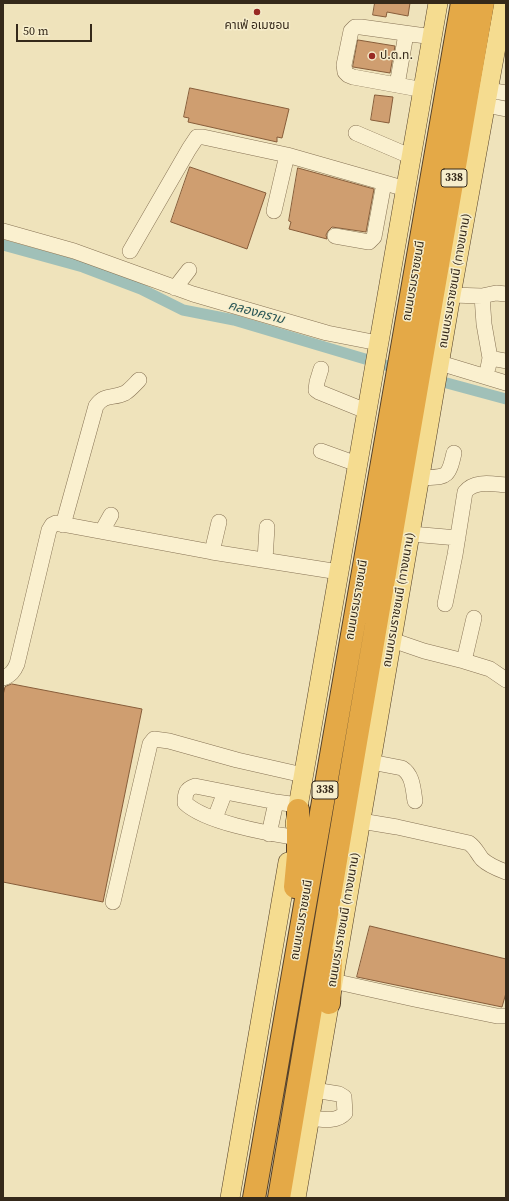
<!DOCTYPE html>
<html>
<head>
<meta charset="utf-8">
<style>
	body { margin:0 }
	#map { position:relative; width:509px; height:1201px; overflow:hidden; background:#efe3bb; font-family:"Source Serif 4",serif }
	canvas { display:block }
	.frame { position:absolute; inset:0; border:4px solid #35291a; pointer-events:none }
	.scale { position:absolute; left:16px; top:24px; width:76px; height:18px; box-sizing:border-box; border:2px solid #35291a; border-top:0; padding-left:5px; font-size:12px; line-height:14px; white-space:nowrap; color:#35291a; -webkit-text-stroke:3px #f6edcb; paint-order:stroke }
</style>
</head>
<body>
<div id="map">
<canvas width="509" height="1201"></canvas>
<div class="frame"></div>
<div class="scale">50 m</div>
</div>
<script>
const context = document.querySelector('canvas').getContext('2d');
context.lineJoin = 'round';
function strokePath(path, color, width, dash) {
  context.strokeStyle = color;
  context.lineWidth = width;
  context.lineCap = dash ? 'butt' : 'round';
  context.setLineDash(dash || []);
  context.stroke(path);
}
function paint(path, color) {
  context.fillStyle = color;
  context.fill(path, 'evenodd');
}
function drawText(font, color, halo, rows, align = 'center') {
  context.font = font + ' "Source Serif 4","Noto Sans Thai",serif';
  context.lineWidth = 3;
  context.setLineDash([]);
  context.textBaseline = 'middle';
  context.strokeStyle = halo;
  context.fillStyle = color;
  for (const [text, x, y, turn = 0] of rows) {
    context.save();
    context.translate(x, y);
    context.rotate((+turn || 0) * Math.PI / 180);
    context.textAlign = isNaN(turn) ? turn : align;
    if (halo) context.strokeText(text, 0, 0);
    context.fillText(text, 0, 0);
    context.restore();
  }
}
strokePath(new Path2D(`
	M3 245 83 267 141 289 183 310 234 320 402 370
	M432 379 506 399`), '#a0c0b8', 11);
const building = new Path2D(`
	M375 3H410L408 16 387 12 386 17 373 15Z
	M358 40 395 46 390 73 353 67Z
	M190 88 289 109 282 138 277 137V142L188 122 189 118 184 117Z
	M375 95 393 97 389 123 371 120Z
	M190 167 266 193 247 249 171 222Z
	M298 168 374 189 366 232 332 227 328 231 326 235 327 239 289 229 291 222 289 221Z
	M12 684 142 709 103 902 3 882V695L5 687Z
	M370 926 506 959V993L502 1007 357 977Z`);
paint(building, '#cf9e70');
strokePath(building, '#875d3a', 1);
const minor = new Path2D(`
	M397 85 406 34
	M424 90 353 77 348 75 345 72 344 65 351 31 355 27H361L433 37
	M488 90 506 93
	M486 105 506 109
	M356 133 412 157
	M274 211 287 155
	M3 231 74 251 193 294 327 333 378 343
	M335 236 369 242 374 237 384 183
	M130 251 189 149 197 137H203L287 155 406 189
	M175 288 189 270
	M451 295 482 296 496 293 506 294
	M482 296 484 324 490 358
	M440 363 506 383
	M488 368 490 358 506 361
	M321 369 317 382 316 390 319 392 366 411
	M321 451 357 464
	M421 478C446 476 448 480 454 453
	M63 525 96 406C105 393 113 399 125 393 130 390 135 384 139 380
	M102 531 111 515
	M411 534 458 538
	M212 552 219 522
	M265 560 267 527
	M445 604 455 555 465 492C475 480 492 484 506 485
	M392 640 424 651 464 661 490 669 506 680
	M464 661 474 618
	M3 678C11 675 14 671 17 664L49 530 52 525 56 523 212 552 339 572
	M371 762 402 768C413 775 413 789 415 801
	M215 818 225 792
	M361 821 397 827 469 843C476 848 477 853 482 859 488 865 498 869 506 872
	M269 834 276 802
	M293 837C265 833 205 822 185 803 185 793 186 789 195 786L276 802 298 805
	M113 902 150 744 154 739 169 741 237 760 303 775
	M333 981 414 999 497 1016H506
	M309 1118C322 1119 336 1123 345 1113L344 1097 339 1094 314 1090`);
const major = new Path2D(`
	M295 824 438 3
	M230 1198 288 862
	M296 1198 451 295 504 3`);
const highway = new Path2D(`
	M295 887 298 855V810
	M329 1003 331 960
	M254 1198 462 3
	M279 1198 356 742 483 3`);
strokePath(minor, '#877355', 16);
strokePath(major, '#54402a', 20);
strokePath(highway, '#54402a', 24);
strokePath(minor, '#faf0cf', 15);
strokePath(major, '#f5dc90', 19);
strokePath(highway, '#e4a947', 22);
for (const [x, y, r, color] of [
	[257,12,4,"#982a23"],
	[372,56,4,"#982a23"]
]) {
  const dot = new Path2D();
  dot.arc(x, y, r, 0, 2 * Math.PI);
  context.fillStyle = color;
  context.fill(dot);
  strokePath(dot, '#f6edcb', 1.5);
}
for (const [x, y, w] of [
	[454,178,26],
	[325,790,26]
]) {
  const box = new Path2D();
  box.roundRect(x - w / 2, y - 9, w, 18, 3);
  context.fillStyle = '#f6edcb';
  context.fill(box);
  strokePath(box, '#35291a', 1);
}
drawText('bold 11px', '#35291a', null, [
	["338",454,178],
	["338",325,790]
]);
drawText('12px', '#35291a', '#f6edcb', [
	["คาเฟ่ อเมซอน",257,26],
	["ป.ต.ท.",380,56,"left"]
]);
drawText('12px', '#35291a', '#f6edcb', [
	["ถนนบรมราชชนนี",414,281,-80],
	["ถนนบรมราชชนนี (ทางขนาน)",455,281,-80],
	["ถนนบรมราชชนนี",357,600,-80],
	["ถนนบรมราชชนนี (ทางขนาน)",399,600,-80],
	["ถนนบรมราชชนนี",302,920,-80],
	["ถนนบรมราชชนนี (ทางขนาน)",344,920,-80]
]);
drawText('italic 13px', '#295656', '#f6edcb', [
	["คลองคราม",256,313,15]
]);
</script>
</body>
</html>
